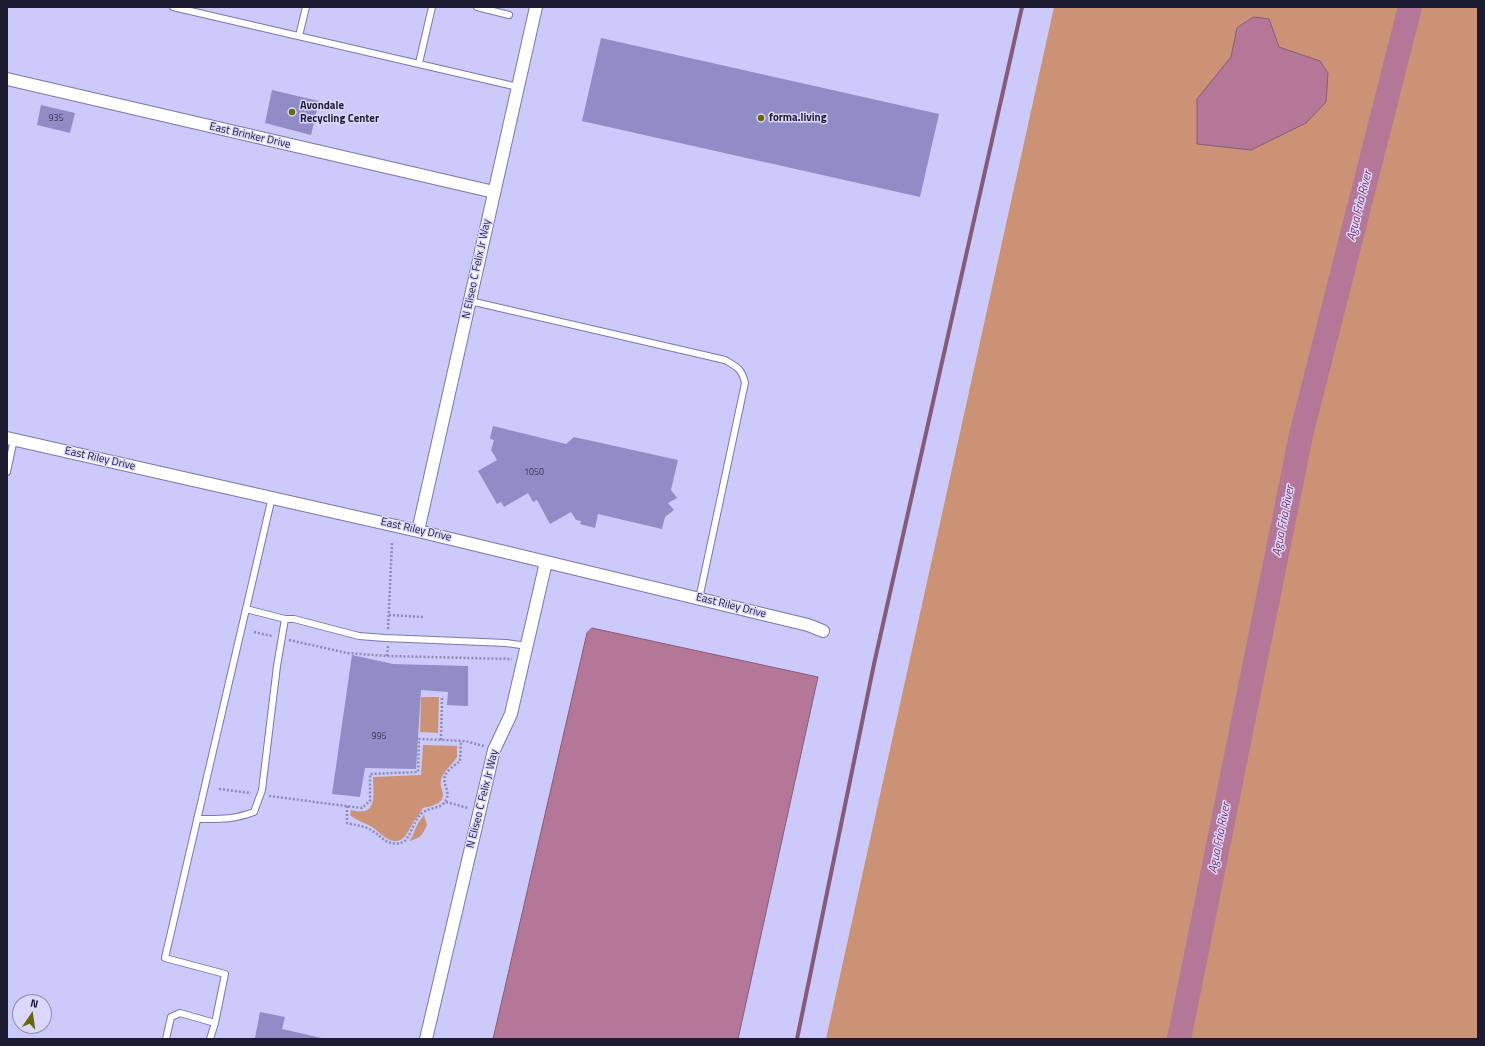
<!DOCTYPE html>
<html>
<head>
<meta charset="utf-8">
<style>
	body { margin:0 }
	#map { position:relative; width:1485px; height:1046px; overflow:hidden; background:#cccafb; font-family:"Titillium Web",sans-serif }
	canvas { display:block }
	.frame { position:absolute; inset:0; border:8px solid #1d1b31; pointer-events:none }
	.north { position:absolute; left:12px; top:994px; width:40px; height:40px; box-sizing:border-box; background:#dad8fe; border:1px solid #8e8cac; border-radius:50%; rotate:13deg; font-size:11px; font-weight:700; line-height:16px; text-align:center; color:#1d1b31 }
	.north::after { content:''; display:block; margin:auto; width:14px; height:18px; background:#6b6700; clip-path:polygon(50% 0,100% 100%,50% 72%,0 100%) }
</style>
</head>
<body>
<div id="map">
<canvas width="1485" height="1046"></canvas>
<div class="frame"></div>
<div class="north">N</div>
</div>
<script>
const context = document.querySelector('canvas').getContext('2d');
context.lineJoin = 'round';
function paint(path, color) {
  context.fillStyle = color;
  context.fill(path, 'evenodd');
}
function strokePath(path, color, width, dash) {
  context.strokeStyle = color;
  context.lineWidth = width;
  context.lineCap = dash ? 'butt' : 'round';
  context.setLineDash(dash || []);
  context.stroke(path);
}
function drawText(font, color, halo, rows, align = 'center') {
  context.font = font + ' "Titillium Web",sans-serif';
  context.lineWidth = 3;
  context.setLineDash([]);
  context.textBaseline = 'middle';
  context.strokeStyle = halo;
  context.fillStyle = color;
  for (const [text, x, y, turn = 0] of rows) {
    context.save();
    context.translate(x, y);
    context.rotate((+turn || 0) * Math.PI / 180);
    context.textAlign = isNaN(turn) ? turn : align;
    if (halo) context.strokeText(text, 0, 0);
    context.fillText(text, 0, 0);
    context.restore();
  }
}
paint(new Path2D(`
	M1054 7H1478V1039H826Z
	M421 697H439L438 733 420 732Z
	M423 745 457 746V757C452 765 443 771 441 780 440 784 441 786 442 790 446 803 434 806 423 808 420 813 417 817 414 821 408 830 405 845 390 840 383 837 378 831 372 827 366 823 355 820 350 815L351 810C355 811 359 812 364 811 377 809 373 787 373 777L421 775Z
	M424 815 427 825C422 836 421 838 409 841L412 837 418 823Z`), '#cc9275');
const water = new Path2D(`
	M1254 17 1269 19 1279 47 1320 61 1328 73 1326 102 1306 123 1251 150 1197 144V99L1231 57 1237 28Z
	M592 628 818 677 738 1039H493L587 633Z`);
paint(water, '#b47797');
strokePath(water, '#875b78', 1);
strokePath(new Path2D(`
	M797 1039 874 664 1022 7`), '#875b78', 4);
strokePath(new Path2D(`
	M1179 1039 1301 435 1410 7`), '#b47797', 24);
paint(new Path2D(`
	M601 38 939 114 920 197 582 121Z
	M272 90 319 101 311 135 265 123Z
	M41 105 75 113 70 133 37 125Z
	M493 426 566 444 574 437 678 460 671 490 677 498 668 503 674 510 665 517 662 529 598 514 595 528 580 524 581 521 576 520 571 512 550 524 537 500 533 502 528 493 504 507 501 502 497 504 478 471 497 460 491 450 494 440 490 439Z
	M352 655 393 664 468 666V706L447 705 448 692 421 690 416 769 365 768 360 797 332 794Z
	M260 1012 285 1017 282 1029 326 1039 255 1038Z`), '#908cc5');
const service = new Path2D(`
	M173 7 518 87
	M477 7 509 15
	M299 36 306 7
	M419 63 432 7
	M470 301 725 360C737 367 742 369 745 383L699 599
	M7 472 14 439
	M246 609 285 619H294L359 636 385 638 506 643 528 646
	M197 819C220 819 232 820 254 812L262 790 277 666 285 619
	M166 1039 171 1017 180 1013 215 1023 225 974 165 958 272 497
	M210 1039 215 1023`);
const minor = new Path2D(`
	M7 79 494 192
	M7 438 418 531 808 625 823 631
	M418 531 536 7
	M426 1039 494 750 511 714 546 562`);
strokePath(service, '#7b77ae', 8);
strokePath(minor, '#7b77ae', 14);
strokePath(new Path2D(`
	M389 615 423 617
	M388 629 392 543
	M254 632 272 636
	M289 640 347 653 387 656 512 659
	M387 656 388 646
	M441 740 442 697
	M219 789 251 793
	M269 796 362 808 370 801V774L418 772 419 739 465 741 484 746
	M446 802 468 808
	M347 806V823C354 825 365 826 371 830 384 838 387 847 404 842 412 834 413 821 422 813 430 807 442 809 446 800 451 792 442 784 445 776 446 771 455 765 460 761L461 741`), '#8d8bb3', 2.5, [2, 2]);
strokePath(service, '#fff', 6);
strokePath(minor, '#fff', 12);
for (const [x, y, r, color] of [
	[292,112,4,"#6b6700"],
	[761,118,4,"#6b6700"]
]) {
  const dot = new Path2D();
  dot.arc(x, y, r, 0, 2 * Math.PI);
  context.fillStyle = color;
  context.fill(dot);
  strokePath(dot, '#dad8fe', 1.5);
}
drawText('9px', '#3a3756', null, [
	["935",56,119],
	["1050",534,473],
	["995",379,737]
]);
drawText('bold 11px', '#1d1b31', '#dad8fe', [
	["Avondale",300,106],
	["Recycling Center",300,119],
	["forma.living",769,118]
], 'left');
drawText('11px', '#1d1b31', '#dad8fe', [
	["East Brinker Drive",250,136,13],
	["N Eliseo C Felix Jr Way",477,269,-78],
	["East Riley Drive",100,459,13],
	["East Riley Drive",416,530,13],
	["East Riley Drive",731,606,14],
	["N Eliseo C Felix Jr Way",483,799,-76]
]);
drawText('italic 12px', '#7d325e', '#dad8fe', [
	["Agua Fria River",1360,206,-76],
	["Agua Fria River",1284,521,-79],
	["Agua Fria River",1220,838,-79]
]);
</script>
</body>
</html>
